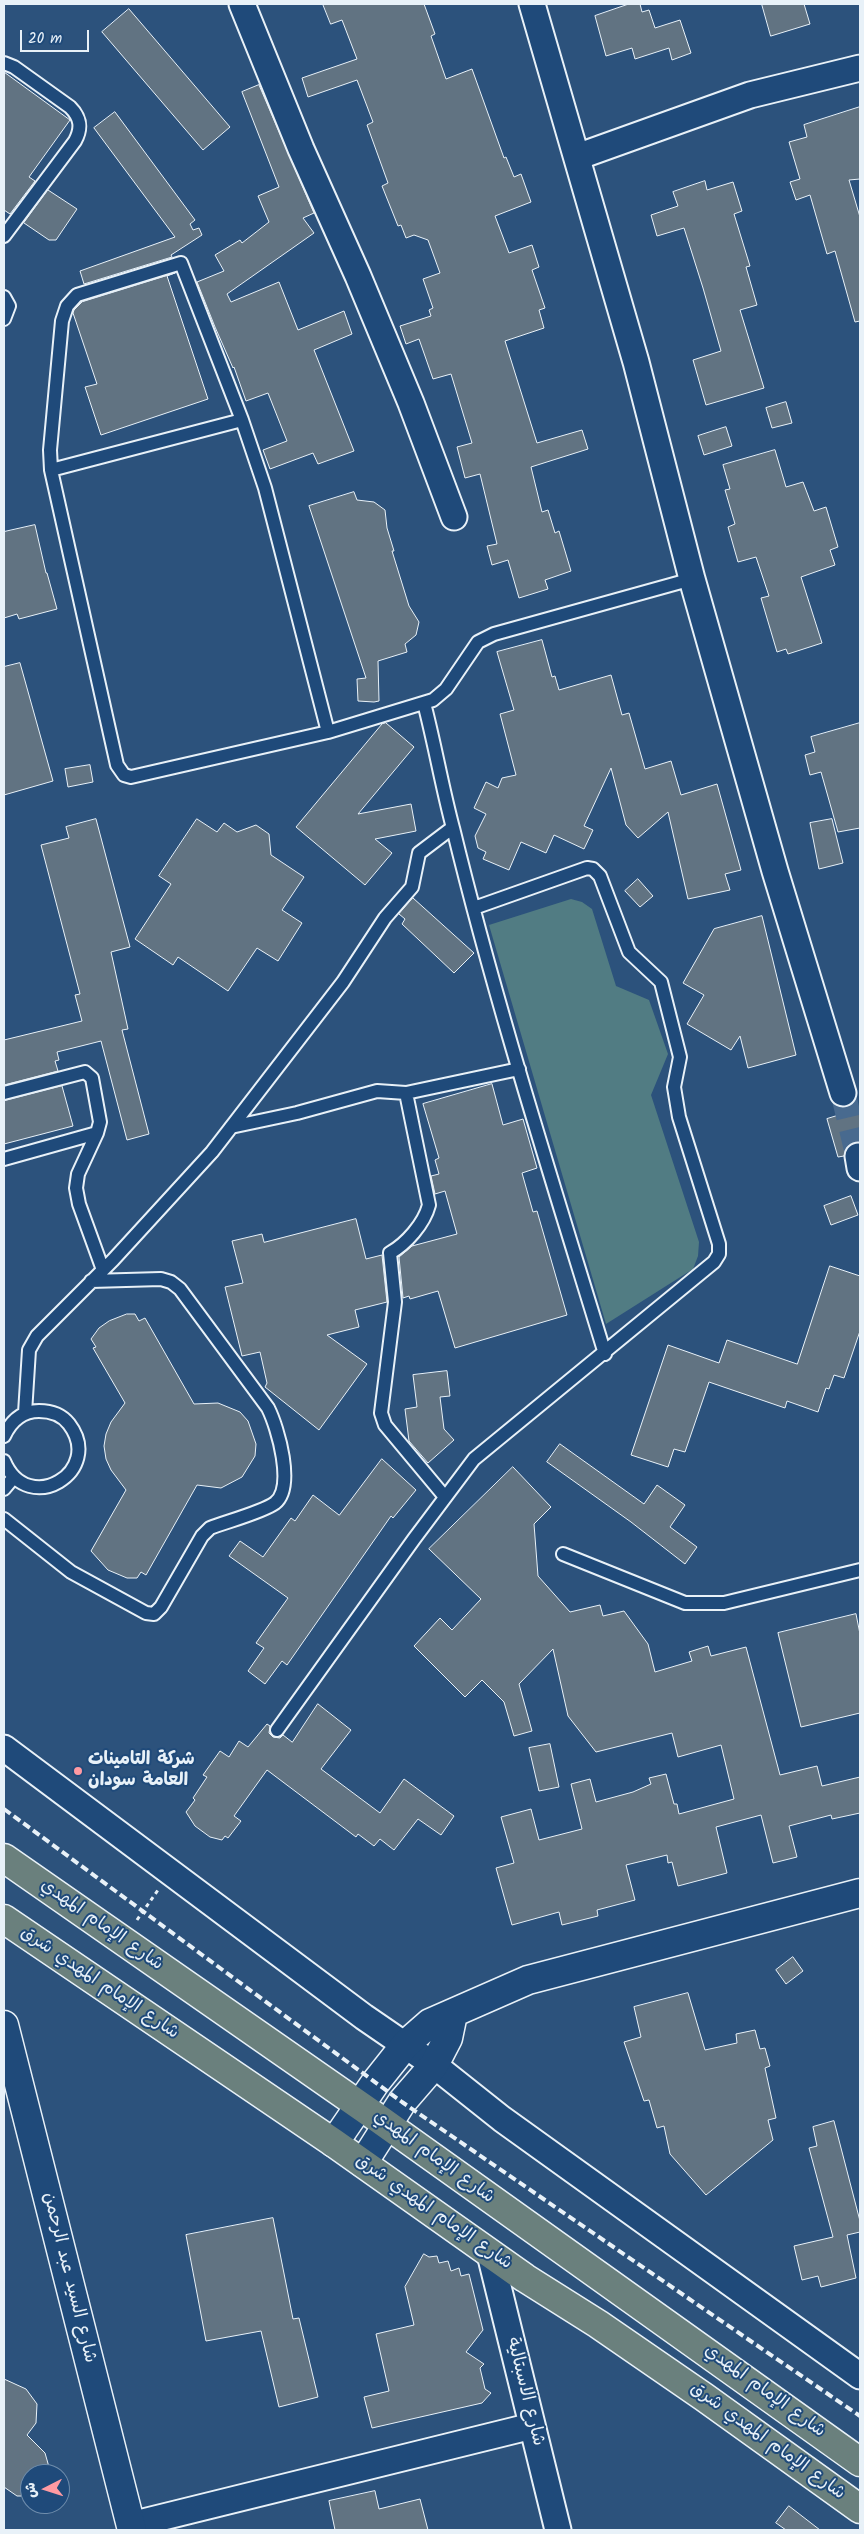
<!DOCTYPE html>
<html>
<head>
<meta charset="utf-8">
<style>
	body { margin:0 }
	#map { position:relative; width:864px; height:2534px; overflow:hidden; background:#2c527c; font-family:Kalam,"Playpen Sans Arabic",sans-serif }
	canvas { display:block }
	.frame { position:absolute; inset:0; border:5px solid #e8f1f8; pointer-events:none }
	.north { position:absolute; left:20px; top:2464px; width:50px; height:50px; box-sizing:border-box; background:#1f4a7a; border:1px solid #6f8dac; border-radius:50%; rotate:265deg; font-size:14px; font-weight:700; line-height:20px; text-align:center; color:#e8f1f8 }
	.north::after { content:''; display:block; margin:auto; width:18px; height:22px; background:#ff9aa2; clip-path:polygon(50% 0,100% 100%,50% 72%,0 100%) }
	.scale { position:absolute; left:20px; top:30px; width:69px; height:22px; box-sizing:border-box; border:2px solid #e8f1f8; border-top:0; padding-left:6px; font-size:15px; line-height:18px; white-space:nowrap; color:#e8f1f8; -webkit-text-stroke:4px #1f4a7a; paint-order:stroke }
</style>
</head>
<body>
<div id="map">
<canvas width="864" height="2534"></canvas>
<div class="frame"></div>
<div class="north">ش</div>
<div class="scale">20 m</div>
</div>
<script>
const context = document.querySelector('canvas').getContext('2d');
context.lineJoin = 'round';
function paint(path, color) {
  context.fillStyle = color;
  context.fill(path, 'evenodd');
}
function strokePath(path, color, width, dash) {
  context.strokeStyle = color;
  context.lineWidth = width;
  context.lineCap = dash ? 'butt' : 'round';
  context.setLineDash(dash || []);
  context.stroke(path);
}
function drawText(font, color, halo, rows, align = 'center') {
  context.font = font + ' Kalam,"Playpen Sans Arabic",sans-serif';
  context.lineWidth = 4;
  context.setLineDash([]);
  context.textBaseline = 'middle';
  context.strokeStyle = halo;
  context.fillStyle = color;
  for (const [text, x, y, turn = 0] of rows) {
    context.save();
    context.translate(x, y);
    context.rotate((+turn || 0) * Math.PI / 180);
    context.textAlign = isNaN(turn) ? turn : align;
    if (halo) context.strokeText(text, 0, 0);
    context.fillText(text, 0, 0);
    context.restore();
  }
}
paint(new Path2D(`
	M571 899 582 902 592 909 616 986 649 1000 668 1054 651 1095 699 1242 698 1256 693 1269 606 1324 489 925Z`), '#517c83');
const building = new Path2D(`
	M323 4H424L435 34 431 36 446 79 472 69 504 158 506 157 514 177 521 174 531 202 495 216 509 253 532 245 539 267 532 270 545 308 539 310 544 328 505 341 537 443 582 430 588 449 531 467 542 512 548 510 555 533 559 531 571 571 545 580 548 589 519 598 508 560 492 565 487 546 497 544 480 474 465 478 457 447 472 443 451 374 433 379 419 339 406 344 400 326 431 316 429 310 433 308 423 279 440 273 428 240 414 235 406 238 401 225 398 226 382 186 388 183 367 125 373 122 357 80 308 97 302 78 357 59 342 20 331 24Z
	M629 4H640L642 12 649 10 655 28 680 20 691 53 672 60 669 48 635 59 632 48 606 56 595 16Z
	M762 4H804L810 24 771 36Z
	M129 9 230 127 203 150 102 32Z
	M4 72 70 120 29 177 35 181 10 214 4 210Z
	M259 85 314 213 303 218 314 233 227 294 231 302 279 282 298 330 344 311 352 334 314 350 354 451 318 464 313 453 270 469 263 450 287 441 268 393 246 401 234 367 233 368 215 327 197 282 224 271 215 255 240 240 242 243 269 222 258 196 279 187 242 92Z
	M860 107V179L849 180 860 217V321L855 322 835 251 827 254 810 195 796 200 790 182 800 179 789 142 807 137 804 125Z
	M115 112 195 220 190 224 193 230 199 228 202 235 171 255 172 257 84 284 80 271 175 237 94 128Z
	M705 181 707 190 733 182 742 211 734 214 750 266 746 267 757 305 740 310 764 388 706 405 693 360 721 351 703 288 684 228 657 236 651 215 678 206 673 192Z
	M48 190 77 209 56 240H49L24 223Z
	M175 273 167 276 208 399 101 435 85 387 97 384 73 313 74 310 82 302Z
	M786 402 792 423 772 428 766 408Z
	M726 427 732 446 704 455 698 436Z
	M775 450 786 487 803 482 814 511 826 507 838 547 830 550 835 565 801 577 822 643 788 654 786 649 777 652 761 598 769 596 756 557 738 562 728 527 735 524 725 490 730 489 723 465Z
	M354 492 357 500 374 502 385 510 387 528 394 551H392L409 606 419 622 416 635 405 644 407 652 378 661 379 701 374 702 358 701 357 679 366 678 309 506Z
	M35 525 46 573H47L57 609 19 619 17 614 4 618V532Z
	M542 640 552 677 555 676 559 690 611 675 622 715 629 713 645 769 671 761 681 795 717 784 741 870 725 874 730 890 688 899 668 812 638 838 626 825 611 768 584 826 593 830 584 849 554 835 546 853 521 842 509 870 483 859 486 852 478 848 475 836 486 814 474 808 486 782 498 788 502 778 516 775 500 714 514 710 497 652Z
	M20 663 53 781 4 795V667Z
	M386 723 414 747 358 814 411 804 416 831 375 839 392 853 365 885 296 827 382 724Z
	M860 723V828L838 832 821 772 810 775 805 755 815 752 811 737Z
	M90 765 93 782 68 787 65 769Z
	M96 819 130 947 111 952 128 1029 122 1030 149 1134 127 1140 101 1041 57 1052 59 1060 55 1061 58 1071 4 1085V1040L82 1021 75 995 80 994 41 845 69 838 66 827Z
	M197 819 217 832 224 823 237 832 256 825 269 834 271 855 304 877 282 910 302 923 278 961 257 948 228 991 178 957 173 965 135 939 171 884 159 876Z
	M832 819 843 863 819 869 810 823Z
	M638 879 653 896 640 907 625 891Z
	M413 898 474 953 454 973 402 924 405 919 399 914Z
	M762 916 796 1055 748 1068 740 1036 731 1050 687 1024 704 995 683 983 714 929Z
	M492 1084 503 1125 523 1119 537 1168 522 1173 533 1212 537 1211 567 1315 455 1348 438 1291 410 1299 409 1296 403 1298 399 1257 412 1246 457 1234 445 1191 435 1194 431 1176 439 1174 435 1160 439 1158 423 1104Z
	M62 1086 73 1126 4 1144V1101Z
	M860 1109V1142L849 1145 844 1156 838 1157 827 1119Z
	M851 1196 858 1215 831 1225 824 1206Z
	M356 1219 366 1259 382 1255 387 1302 355 1310 359 1327 327 1335 367 1364 319 1430 265 1387 267 1383 260 1352 242 1356 225 1287 243 1283 232 1241 262 1234 264 1242Z
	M830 1266 860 1276V1331L844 1378 834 1375 829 1389 826 1388 818 1412 787 1401 785 1408 709 1382 685 1452 674 1449 668 1467 631 1455 668 1345 719 1363 727 1340 797 1364Z
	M127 1314H135L139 1321 145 1318 194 1404 218 1403 240 1412 248 1421 256 1444 255 1456 242 1477 221 1488 197 1485 146 1575 141 1572 137 1578H127L108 1570 91 1551 126 1490 111 1470 106 1459 104 1446 106 1434 111 1422 125 1403 93 1348 96 1347 91 1339 99 1328 109 1321Z
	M447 1371 450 1396 440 1397 444 1429 454 1440 428 1463 409 1441 405 1409 417 1407 413 1375Z
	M560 1444 644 1504 657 1485 685 1505 670 1527 697 1547 685 1564 631 1522 547 1462Z
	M382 1459 416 1490 393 1518 391 1516 287 1665 282 1661 265 1684 248 1671 264 1648 256 1643 288 1598 229 1556 240 1541 263 1557 291 1518 295 1521 313 1495 339 1515Z
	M513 1467 551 1507 534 1524 538 1576 570 1612 600 1605 603 1616 624 1611 648 1644 655 1672 692 1661 689 1652 708 1646 711 1656 746 1647 780 1775 817 1766 822 1786 860 1777V1813L832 1819 831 1815 789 1826 797 1857 773 1863 761 1815 716 1827 727 1873 678 1886 672 1862 668 1863 667 1855 626 1865 635 1900 597 1910 598 1916 562 1925 559 1912 512 1925 496 1868 514 1863 501 1817 531 1809 539 1840 582 1829 571 1784 590 1779 596 1802 633 1792 651 1784 649 1778 666 1774 674 1804H677L679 1814 734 1799 721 1745 678 1757 672 1733 596 1752 568 1716 553 1649 519 1684 532 1731 514 1736 504 1702 482 1680 465 1697 414 1646 440 1618 452 1630 481 1599 429 1549Z
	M856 1614 860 1634V1713L801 1727 778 1633Z
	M318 1704 351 1730 321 1769 380 1813 404 1779 454 1816 441 1835 418 1819 394 1850 380 1839 374 1846 358 1834 356 1837 267 1770 234 1816 241 1821 228 1838 225 1836 222 1840 210 1837 195 1826 186 1812 195 1800 193 1798 207 1777 203 1775 220 1751 229 1757 239 1741 248 1747 267 1724 270 1726 269 1733 273 1737 280 1738 283 1735 292 1742Z
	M550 1744 559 1787 539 1791 529 1748Z
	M793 1957 803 1971 786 1984 776 1970Z
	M688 1993 705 2050 737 2043 736 2034 755 2030 760 2049 765 2048 770 2066 765 2068 776 2118 768 2120 773 2140 706 2195 670 2154 664 2126 657 2128 649 2100 644 2101 624 2042 641 2037 634 2007Z
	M834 2121 860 2221V2232L847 2235 856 2278 821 2287 818 2276 802 2280 794 2246 833 2237 809 2148 817 2146 813 2127Z
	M273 2218 293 2319 299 2318 318 2397 279 2407 261 2331 206 2341 186 2235Z
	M424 2254 429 2257 437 2256 439 2263 448 2261 451 2271 459 2268 461 2276 469 2274 483 2330 466 2352 484 2364 480 2368 485 2389 491 2393 482 2403 372 2428 364 2397 389 2391 376 2334 414 2325 405 2287Z
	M4 2379 26 2389 37 2404 36 2423 27 2435 45 2453 51 2474H30V2496H17L4 2487Z
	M375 2491 379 2509 420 2499 428 2530H335L329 2501Z
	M789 2506 820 2530H786L776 2523Z`);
paint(building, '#617382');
strokePath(building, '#e8f1f8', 1);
strokePath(new Path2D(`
	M843 1093 858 1156`), '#486a8f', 25, [25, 12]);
const lane = new Path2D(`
	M4 63 14 67 70 107C81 118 82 128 75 141L4 236
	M4 297 9 306 4 319
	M51 470 242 420
	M424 703C435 745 442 787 453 828 496 1005 552 1180 605 1354
	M328 732 265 488 242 420 181 263 77 295 67 306 62 321 50 450 51 470 117 765 124 775 131 777 328 732 433 700 446 689 478 642 494 634 692 579
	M4 1093 85 1072 92 1078 100 1122 97 1133 78 1174 76 1188 79 1204 103 1270
	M406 1093 429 1205C424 1224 406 1244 390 1253L395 1302 381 1413 385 1425 445 1497
	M231 1127 297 1113 377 1091 406 1093 519 1069
	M4 1159 97 1133
	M25 1413 29 1350 37 1336 113 1260 212 1152 343 982 385 918 412 887 419 853 452 828
	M4 1436C11 1421 22 1411 39 1411 51 1411 62 1415 69 1424 105 1471 28 1518 4 1461
	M4 1489 14 1477
	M4 1519 71 1572 146 1613 154 1614 161 1607 202 1536 210 1528C225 1522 263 1512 275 1503 295 1487 278 1428 268 1408L180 1289 171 1282 161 1279 91 1281
	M563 1554 685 1603H724L860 1570
	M277 1730 414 1539 474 1459 714 1262 719 1254V1244L679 1117 674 1087 680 1057 661 982 629 952 600 876 593 869 587 868 474 908`);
const street = new Path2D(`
	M242 4 301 149 358 276 411 403 454 517
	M532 4 636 362 692 579 775 871 843 1093
	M577 157 750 95 860 68
	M858 1156 860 1168
	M4 1748 364 2017 434 2065 502 2119 860 2376
	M490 2254 558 2530
	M131 2525 532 2426`);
const secondary = new Path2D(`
	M4 2025 132 2530
	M334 2143 375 2083 406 2044 430 2023 528 1980 860 1893
	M363 2163 402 2102 434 2065 448 2038 453 2014`);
const primary = new Path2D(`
	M4 1858 372 2114 860 2462
	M4 1919 334 2143 525 2278 598 2324 704 2397 860 2509`);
strokePath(lane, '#e8f1f8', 16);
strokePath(street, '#e8f1f8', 29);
strokePath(secondary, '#e8f1f8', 31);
strokePath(primary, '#e8f1f8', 31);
strokePath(new Path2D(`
	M137 1920 158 1890`), '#e8f1f8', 3, [4, 4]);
strokePath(lane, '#1f4a7a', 12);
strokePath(street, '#1f4a7a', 25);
strokePath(secondary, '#1f4a7a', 28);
strokePath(primary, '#6a807d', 28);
strokePath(new Path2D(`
	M4 1809 402 2102 860 2416`), '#e8f1f8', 4, [8, 4]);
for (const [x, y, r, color] of [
	[78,1771,5,"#ff9aa2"]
]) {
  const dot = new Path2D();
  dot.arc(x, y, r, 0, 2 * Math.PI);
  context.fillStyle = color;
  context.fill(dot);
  strokePath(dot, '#1f4a7a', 2);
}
drawText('bold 18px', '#e8f1f8', '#1f4a7a', [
	["شركة التامينات",88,1761],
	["العامة سودان",88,1782]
], 'left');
drawText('18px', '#e8f1f8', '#1f4a7a', [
	["شارع الإمام المهدي",101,1926,35],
	["شارع الإمام المهدي شرق",99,1984,34],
	["شارع الإمام المهدي",433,2158,36],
	["شارع الإمام المهدي شرق",433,2213,35],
	["شارع السيد عبد الرحمن",68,2278,76],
	["شارع الاسبتالية",524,2392,76],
	["شارع الإمام المهدي",764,2392,36],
	["شارع الإمام المهدي شرق",767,2442,36]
]);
</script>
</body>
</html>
